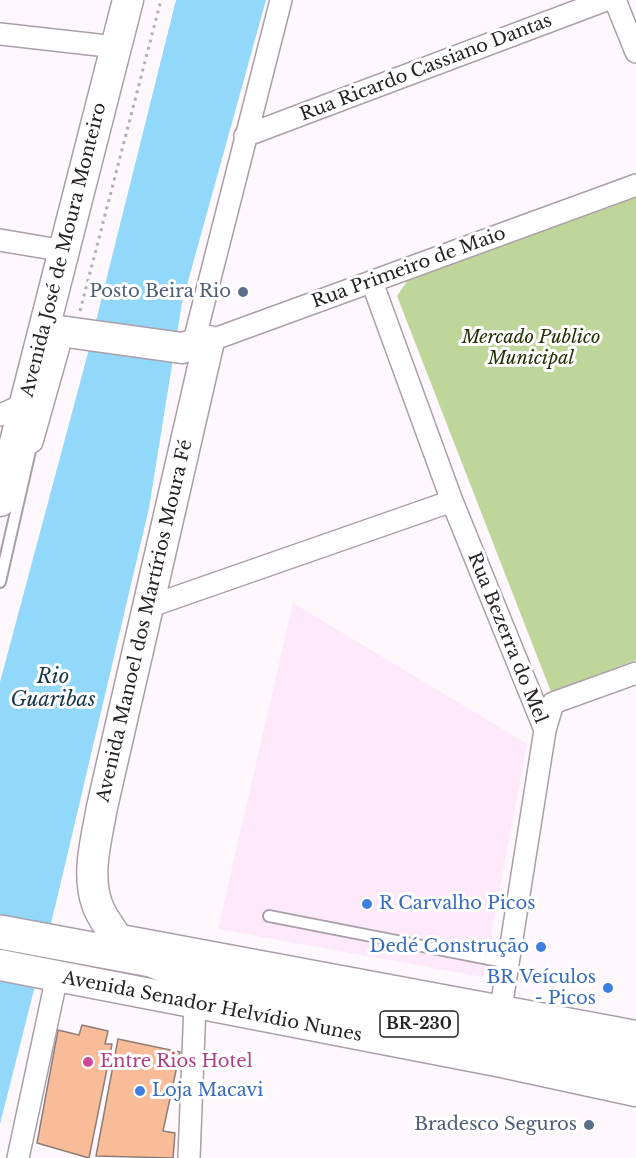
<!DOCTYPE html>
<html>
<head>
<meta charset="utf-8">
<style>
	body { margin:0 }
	canvas { display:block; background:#fef8fd }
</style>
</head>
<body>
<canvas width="636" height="1158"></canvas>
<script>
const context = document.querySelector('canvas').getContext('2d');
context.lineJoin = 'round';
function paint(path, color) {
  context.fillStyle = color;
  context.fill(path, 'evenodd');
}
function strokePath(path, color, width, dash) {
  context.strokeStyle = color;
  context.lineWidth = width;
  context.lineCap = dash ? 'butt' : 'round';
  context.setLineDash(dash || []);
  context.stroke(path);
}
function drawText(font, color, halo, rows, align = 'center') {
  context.font = font + ' "Libre Baskerville",serif';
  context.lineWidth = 6;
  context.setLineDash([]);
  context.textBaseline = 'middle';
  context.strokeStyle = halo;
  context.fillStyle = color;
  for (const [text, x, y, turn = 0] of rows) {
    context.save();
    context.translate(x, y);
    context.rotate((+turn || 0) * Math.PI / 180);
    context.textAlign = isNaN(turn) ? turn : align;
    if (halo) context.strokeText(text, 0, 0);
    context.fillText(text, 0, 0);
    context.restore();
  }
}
paint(new Path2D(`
	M293 603 527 744 483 977 218 929Z`), '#fde9fa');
paint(new Path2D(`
	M636 196V660L551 692 397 296 408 280Z`), '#bed69a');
paint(new Path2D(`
	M176 0H266L182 303 149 508 56 903 0 1124V682L89 349Z`), '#92d8fa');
const building = new Path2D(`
	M82 1025 108 1031 105 1044H112L89 1158 37 1143 58 1030 79 1035Z
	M118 1039 180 1052 163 1131 175 1133 173 1158 96 1156Z`);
paint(building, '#f9bc99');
strokePath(building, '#8d7f77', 1.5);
const lane = new Path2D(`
	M0 582 32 442
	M269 916 509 963`);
const street = new Path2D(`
	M615 0 636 52
	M0 34 116 47
	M245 136 606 0
	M0 240 65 251
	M372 282 452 501 545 730 501 1008
	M209 341 636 185
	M193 345 281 0
	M0 415 32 401
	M15 441 32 442 63 332
	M148 607 452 501
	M545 730 553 703 636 673
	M18 1158 57 976
	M189 1158 195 1004`);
const secondary = new Path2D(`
	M45 329 182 348 209 341 102 807C97 837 86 873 97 904 101 917 111 928 118 940
	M0 501 128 0
	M126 941 636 1036
	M0 965 502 1062 636 1091`);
const highway = new Path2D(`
	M0 932 151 960 202 980 315 1005 636 1065`);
strokePath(lane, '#aa9ea9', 14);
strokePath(street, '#aa9ea9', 24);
strokePath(secondary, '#aa9ea9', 33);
strokePath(highway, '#aa9ea9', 36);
strokePath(new Path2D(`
	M80 311 161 0`), '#b5afb4', 3, [3, 4.5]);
strokePath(lane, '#fff', 10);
strokePath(street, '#fff', 21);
strokePath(secondary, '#fff', 30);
strokePath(highway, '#fff', 33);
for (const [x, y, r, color] of [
	[243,292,6,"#5c6f8a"],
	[367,904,6,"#3f7fe0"],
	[541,947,6,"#3f7fe0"],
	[608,988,6,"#3f7fe0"],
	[88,1062,6,"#d1479c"],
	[140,1091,6,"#3f7fe0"],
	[589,1125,6,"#5c6f8a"]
]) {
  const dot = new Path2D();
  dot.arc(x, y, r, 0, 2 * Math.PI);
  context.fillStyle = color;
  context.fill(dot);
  strokePath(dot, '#fff', 2);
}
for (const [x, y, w] of [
	[419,1024,78]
]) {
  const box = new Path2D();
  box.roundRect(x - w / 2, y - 13, w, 26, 4.5);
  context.fillStyle = '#fff';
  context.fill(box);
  strokePath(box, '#262226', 1.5);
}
drawText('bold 16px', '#262226', null, [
	["BR-230",419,1024]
]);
drawText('18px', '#262226', '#fff', [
	["Rua Ricardo Cassiano Dantas",426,68,-21],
	["Avenida José de Moura Monteiro",64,250,-76],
	["Rua Primeiro de Maio",409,268,-20],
	["Avenida Manoel dos Martírios Moura Fé",145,621,-77],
	["Rua Bezerra do Mel",507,638,68],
	["Avenida Senador Helvídio Nunes",212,1007,11]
]);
drawText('18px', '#4e5e75', '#fff', [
	["Posto Beira Rio",231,292],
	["Bradesco Seguros",577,1125]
], 'right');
drawText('italic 18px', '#223003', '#fff', [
	["Mercado Publico",531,338],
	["Municipal",531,359]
]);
drawText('18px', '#366cbe', '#fff', [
	["R Carvalho Picos",379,904],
	["Dedé Construção",529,947,"right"],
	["BR Veículos",596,978,"right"],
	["- Picos",596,999,"right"],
	["Loja Macavi",152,1091]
], 'left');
drawText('18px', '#b23c85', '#fff', [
	["Entre Rios Hotel",100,1062]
], 'left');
drawText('italic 20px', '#183847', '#fff', [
	["Rio",53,677],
	["Guaribas",53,700]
]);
</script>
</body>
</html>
